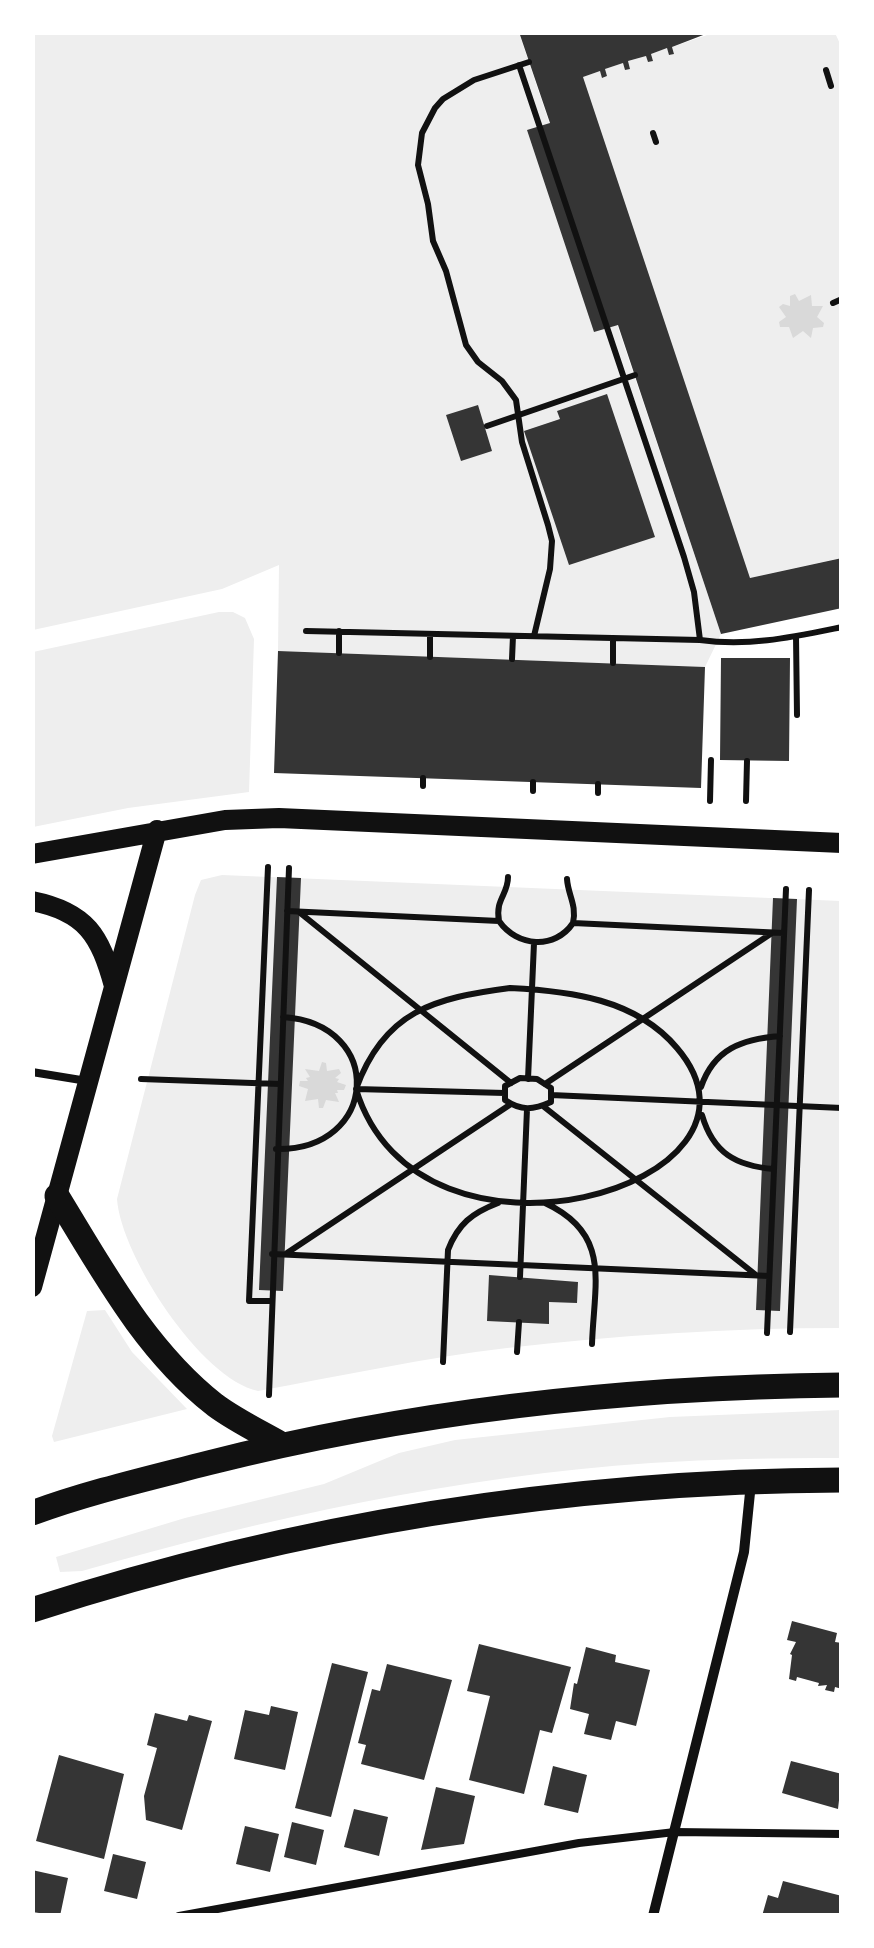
<!DOCTYPE html>
<html>
<head>
<meta charset="utf-8">
<style>
	body { margin:0 }
	#map { position:relative; width:874px; height:1948px; overflow:hidden; background:#fff; font-family:"Alegreya Sans",sans-serif }
	canvas { display:block }
	.frame { position:absolute; inset:0; border:35px solid #fff; pointer-events:none }
</style>
</head>
<body>
<div id="map">
<canvas width="874" height="1948"></canvas>
<div class="frame"></div>
</div>
<script>
const context = document.querySelector('canvas').getContext('2d');
context.lineJoin = 'round';
function paint(path, color) {
  context.fillStyle = color;
  context.fill(path, 'evenodd');
}
function strokePath(path, color, width, dash) {
  context.strokeStyle = color;
  context.lineWidth = width;
  context.lineCap = dash ? 'butt' : 'round';
  context.setLineDash(dash || []);
  context.stroke(path);
}
paint(new Path2D(`
	M733 32 835 33 842 48 841 558 750 578 583 77 600 71 603 78 607 76 605 69 623 63 625 70 630 68 628 61 646 56 648 62 653 61 651 54 667 48 670 55 674 53 672 47 713 33 729 35Z
	M32 33H519L721 634 705 667 278 651 279 565 222 589 33 630Z
	M219 612H233L245 618 254 639 249 792 128 808 33 827V652Z
	M222 875 841 901V1328C730 1328 617 1335 507 1348 423 1358 341 1376 258 1391 201 1379 121 1256 117 1199L195 895 201 880Z
	M105 1310 132 1352 187 1409 54 1442 52 1436 87 1311Z
	M841 1410V1458C778 1458 714 1459 651 1463 458 1476 267 1518 82 1571L60 1572 56 1557 185 1518 324 1484 399 1453 455 1440 670 1417Z`), '#eee');
paint(new Path2D(`
	M795 294 799 301 811 295 812 306H823L817 317 824 323 823 327 813 328 811 338 803 331 793 338 789 327H780L779 322 786 317 779 307 783 304 790 306V296Z
	M322 1062 326 1063 327 1071 339 1069 341 1073 335 1078 339 1079 337 1082 346 1085 344 1090H337L338 1093H335L339 1102 326 1100 323 1108H319L318 1099 305 1101 308 1089 299 1086 300 1081H308L306 1078 310 1077 305 1069 319 1071Z`), '#d9d9d9');
paint(new Path2D(`
	M519 32H711L672 47 674 54 669 55 667 48 651 54 653 61 648 62 646 56 628 61 630 69 625 70 623 63 605 69 607 76 602 78 600 71 583 77 750 578 842 558V608L721 634 618 325 594 332 527 130 550 123Z
	M607 394 655 537 569 565 524 431 560 419 557 411Z
	M478 405 492 451 461 461 446 415Z
	M278 651 705 667 701 788 274 773Z
	M721 658H790L789 761 720 760Z
	M277 877 301 878 283 1291 259 1290Z
	M773 898 797 899 780 1311 756 1310Z
	M489 1275 578 1282 577 1303 549 1302V1324L487 1321Z
	M792 1621 837 1633 835 1642 842 1643V1689L835 1687 834 1692 825 1690 827 1685 818 1686 819 1683 797 1677 796 1681 789 1679 792 1655 790 1654 796 1642 787 1640Z
	M479 1644 571 1667 552 1733 540 1730 524 1794 469 1780 490 1696 467 1691Z
	M586 1647 616 1655 615 1662 650 1670 636 1726 616 1721 611 1740 584 1734 589 1714 570 1709 574 1683 577 1684Z
	M332 1663 368 1672 331 1817 295 1808Z
	M387 1664 452 1680 424 1780 361 1764 366 1745 358 1743 372 1689 380 1691Z
	M271 1706 298 1712 285 1770 234 1759 245 1710 269 1715Z
	M155 1713 187 1721 189 1715 212 1721 182 1830 146 1820 144 1796 157 1748 147 1745Z
	M59 1755 124 1774 104 1859 36 1841Z
	M791 1761 842 1774 838 1809 782 1793Z
	M553 1766 587 1775 578 1813 544 1805Z
	M436 1787 475 1796 464 1844 421 1850Z
	M354 1809 388 1817 379 1856 344 1847Z
	M292 1822 324 1830 316 1865 284 1857Z
	M245 1826 279 1834 270 1872 236 1864Z
	M113 1854 146 1862 137 1899 104 1891Z
	M32 1870 68 1878 60 1916 32 1912Z
	M783 1881 842 1896V1916H762L768 1895 778 1898Z`), '#353535');
strokePath(new Path2D(`
	M529 62 474 80 443 99 435 108 422 133 418 165 428 204 433 241 446 271 466 345 478 362 502 381 516 400 522 442 548 525 552 541 550 569 534 636
	M519 65 684 557 694 592 700 640
	M826 70 831 86
	M653 133 656 142
	M833 303 842 299
	M487 426 635 375
	M306 631 700 640C749 647 793 637 842 627
	M796 636 797 715
	M613 638V663
	M339 653V631
	M430 657V634
	M512 659 513 636
	M423 786V778
	M533 791V782
	M598 793V784
	M710 801 711 760
	M746 801 747 761
	M268 867 249 1301H270
	M508 877C508 895 495 899 499 921 517 947 555 950 573 923 577 905 568 895 567 879
	M287 911 499 921
	M299 912 511 1083
	M573 923 784 933
	M510 988C570 991 636 999 677 1048 795 1186 418 1294 356 1089 384 1011 434 998 510 988Z
	M520 1078 537 1079 551 1088V1102C533 1110 521 1111 505 1100V1086Z
	M141 1079 280 1084
	M528 1079 534 943
	M545 1084 772 933
	M701 1087C714 1049 742 1039 780 1036
	M356 1089 505 1093
	M551 1095 842 1108
	M543 1106 756 1275
	M702 1115C713 1153 736 1166 774 1169
	M276 1149C379 1151 386 1024 283 1017
	M545 1203C612 1234 594 1283 592 1344
	M287 1253 511 1104
	M272 1254 769 1276
	M520 1277 527 1109
	M790 1332 809 890
	M767 1333 786 889
	M517 1352 519 1322
	M443 1362 448 1250C458 1224 472 1213 498 1203
	M269 1395 289 868`), '#111', 6);
strokePath(new Path2D(`
	M32 1072 87 1081
	M179 1916 579 1843 675 1832 842 1834`), '#111', 8);
strokePath(new Path2D(`
	M653 1916 744 1552 751 1483`), '#111', 10);
strokePath(new Path2D(`
	M32 854 225 820 279 818 842 843
	M32 901C87 912 100 936 114 986
	M32 1287 157 830`), '#111', 20);
strokePath(new Path2D(`
	M57 1196C103 1271 145 1350 215 1405 235 1420 260 1432 281 1444
	M32 1513C89 1492 150 1478 208 1463 417 1410 627 1387 842 1385
	M32 1610C295 1525 565 1481 842 1480`), '#111', 25);
</script>
</body>
</html>
